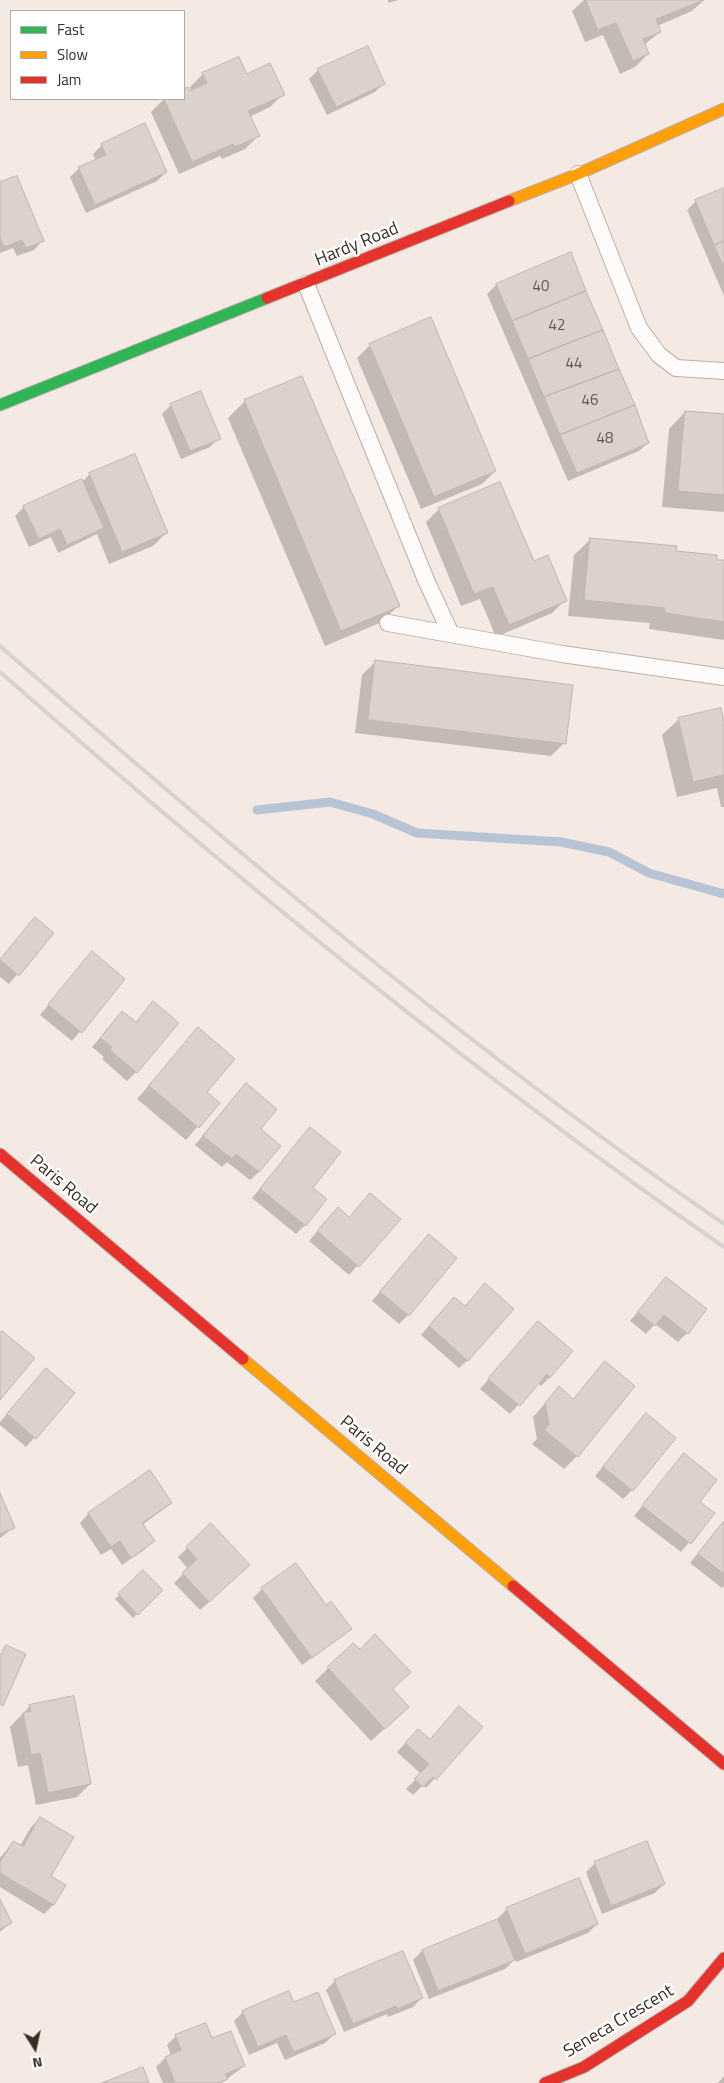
<!DOCTYPE html>
<html>
<head>
<meta charset="utf-8">
<style>
	body { margin:0 }
	#map { position:relative; width:724px; height:2083px; overflow:hidden; background:#f4e9e3; font-family:"Titillium Web",sans-serif }
	canvas { display:block }
	.legend { position:absolute; left:10px; top:10px; width:175px; height:90px; box-sizing:border-box; background:#fff; border:1px solid #b0aba8; margin:0; padding:6px 9px; list-style:none; font-size:15px; color:#3a2d26 }
	.legend li { display:flex; align-items:center; gap:10px; height:25px }
	.legend b { width:25px; border:1px solid #b0aba8 }
	.north { position:absolute; left:10px; top:2023px; width:50px; height:50px; -webkit-text-stroke:4px #fff; paint-order:stroke; rotate:170deg; font-size:14px; font-weight:700; line-height:20px; text-align:center; color:#3a2d26 }
	.north::after { content:''; display:block; margin:auto; width:18px; height:22px; background:#3a2d26; clip-path:polygon(50% 0,100% 100%,50% 72%,0 100%) }
</style>
</head>
<body>
<div id="map">
<canvas width="724" height="2083"></canvas>
<ul class="legend">
<li><b style="height:6px;background:#30b455"></b>Fast</li>
<li><b style="height:6px;background:#ff9f0a"></b>Slow</li>
<li><b style="height:6px;background:#e5322d"></b>Jam</li>
</ul>
<div class="north">N</div>
</div>
<script>
const context = document.querySelector('canvas').getContext('2d');
context.lineJoin = 'round';
function paint(path, color) {
  context.fillStyle = color;
  context.fill(path, 'evenodd');
}
function strokePath(path, color, width, dash) {
  context.strokeStyle = color;
  context.lineWidth = width;
  context.lineCap = dash ? 'butt' : 'round';
  context.setLineDash(dash || []);
  context.stroke(path);
}
function drawText(font, color, halo, rows, align = 'center') {
  context.font = font + ' "Titillium Web",sans-serif';
  context.lineWidth = 5;
  context.setLineDash([]);
  context.textBaseline = 'middle';
  context.strokeStyle = halo;
  context.fillStyle = color;
  for (const [text, x, y, turn = 0] of rows) {
    context.save();
    context.translate(x, y);
    context.rotate((+turn || 0) * Math.PI / 180);
    context.textAlign = isNaN(turn) ? turn : align;
    if (halo) context.strokeText(text, 0, 0);
    context.fillText(text, 0, 0);
    context.restore();
  }
}
paint(new Path2D(`
	M388 0H399L388 3Z
	M584 0H704L692 11 657 26 660 32 644 45 648 54 635 67 620 74 603 35 585 42 572 11Z
	M318 70 384 83 375 92 327 115 309 79Z
	M203 74 247 76 283 94 270 107 249 117 258 136 245 149 222 159 220 156 179 174 151 112 164 99H184V90L188 88 191 95 193 94 190 87Z
	M102 145 166 172 157 181 86 213 70 177 79 168 96 161 93 154Z
	M0 184 42 241 34 250 17 256 13 248 0 253Z
	M724 189V296L687 210 696 201Z
	M570 254 648 443 639 451 568 481 487 294 496 285Z
	M370 345 495 471 482 484 421 509 357 358Z
	M302 377 398 606 382 622 325 646 228 418 245 401Z
	M171 405 219 438 210 447 181 459 162 414Z
	M685 412 724 416V512L662 507 669 429Z
	M90 474 166 533 153 546 109 564 97 534 58 553 51 537 29 547 15 516 24 507 82 482Z
	M439 509 533 563 565 600 552 613 496 637 480 599 461 606 426 522Z
	M591 539 724 562V640L649 629 650 623 568 616 574 555Z
	M375 662 564 743 551 756 355 733 362 675Z
	M679 719 724 727V807H721L717 788 677 797 662 735Z
	M35 919 52 933 9 984 0 977V959Z
	M92 953 124 979 72 1041 40 1015Z
	M153 1003 136 1072 127 1081 102 1059 104 1057 92 1047 122 1012 135 1023Z
	M198 1029 205 1092 218 1103 186 1140 137 1099Z
	M237 1094 259 1129V1172L250 1180 227 1162 222 1167 195 1145Z
	M310 1129 311 1188 305 1225 296 1234 252 1198Z
	M329 1218H349L399 1219 349 1275 309 1241Z
	M420 1245 408 1315 399 1324 372 1301Z
	M666 1278 687 1333 678 1342 655 1324 646 1334 630 1321Z
	M445 1307 465 1308 468 1360 459 1368 421 1335Z
	M529 1332 550 1377 541 1386 538 1383 510 1414 480 1389Z
	M606 1363 633 1386 577 1456 564 1469 532 1444 537 1439 533 1417 559 1388 572 1400Z
	M37 1379 74 1393 26 1447 0 1425V1422Z
	M646 1415 632 1490 623 1499 595 1476Z
	M684 1455 698 1502 713 1514 681 1552 634 1516Z
	M150 1472 170 1503 161 1511 142 1525 153 1541 144 1550 122 1565 111 1549 101 1555 80 1523 88 1514Z
	M0 1496 13 1528 0 1538Z
	M724 1521V1586L722 1588 690 1563Z
	M211 1525 240 1574 200 1610 174 1583 188 1569 178 1557Z
	M143 1572 161 1590 133 1618 115 1599Z
	M262 1589 326 1607 350 1628 341 1637 302 1665 253 1598Z
	M353 1644 391 1690 394 1720 371 1741 315 1681Z
	M30 1706 90 1784 77 1797 36 1805 28 1765 18 1767 10 1727Z
	M481 1727 426 1788 423 1785 413 1795 406 1789 421 1774 397 1752 418 1730 429 1741Z
	M40 1818 49 1876 64 1885 53 1905 44 1914 0 1887V1858L13 1842 20 1846 31 1827Z
	M595 1863 664 1884 655 1893 602 1914 586 1872Z
	M0 1902 10 1923 0 1932Z
	M507 1909 597 1924 588 1933 516 1962 515 1959 505 1969 429 1999 413 1960 422 1951 498 1920V1918Z
	M335 1981 422 1998 413 2007 388 2017 387 2014 344 2032 326 1990Z
	M293 2004 334 2034 325 2043 285 2060 277 2043 249 2055 234 2021 243 2012Z
	M176 2036 212 2040 244 2066 222 2083H163L156 2067 165 2058 171 2055 167 2045Z
	M724 2076V2083H718Z`), '#0003');
strokePath(new Path2D(`
	M257 810 330 802 373 814 417 833 561 842 609 852 649 873 724 894`), '#b8c4d5', 9);
const building = new Path2D(`
	M586 0H704L656 19 661 32 643 39 649 54 633 61 616 23 598 30Z
	M368 46 385 84 336 107 317 69Z
	M239 57 247 74 270 63 285 95 248 111 260 136 235 147 233 144 192 162 164 99H184V89L188 87 190 91 207 83 202 73Z
	M145 123 167 172 95 205 78 167 106 155 101 144Z
	M17 176 44 241 26 248 22 240 4 247 0 238V182Z
	M724 188V241L714 245 695 200Z
	M724 241V268L714 245Z
	M571 252 586 291 512 321 496 284Z
	M586 291 603 330 528 359 512 321Z
	M431 317 496 471 434 497 369 344Z
	M603 330 619 369 544 397 528 359Z
	M619 369 635 405 560 435 544 397Z
	M302 376 400 606 341 631 244 400Z
	M201 391 221 439 190 451 170 404Z
	M635 405 649 443 577 473 560 435Z
	M685 411 724 414V495L678 491Z
	M135 454 168 533 122 552 89 473Z
	M82 479 104 528 67 545 60 529 39 539 23 506Z
	M500 482 534 561 548 555 567 601 509 625 493 587 474 594 438 508Z
	M590 538 677 546 676 551 717 555V560H724V622L665 613V608L584 600Z
	M375 660 573 685 566 744 368 720Z
	M721 708 724 722V775L693 782 678 718Z
	M35 917 54 933 19 976 0 960Z
	M92 951 125 979 82 1033 48 1005Z
	M153 1001 179 1023 137 1073 110 1050 112 1047 100 1038 122 1011 136 1022Z
	M198 1027 235 1059 207 1092 220 1103 199 1128 149 1086Z
	M246 1083 277 1109 261 1129 281 1146 259 1172 236 1154 232 1159 203 1136Z
	M310 1127 341 1152 313 1188 327 1199 306 1226 260 1189Z
	M370 1193 401 1219 359 1267 317 1231 338 1207 349 1217Z
	M429 1234 457 1258 409 1316 380 1292Z
	M666 1277 707 1309 688 1334 664 1315 655 1326 638 1312Z
	M485 1283 514 1309 468 1361 429 1326 454 1297 465 1306Z
	M538 1321 573 1351 550 1378 547 1374 520 1406 488 1379Z
	M2 1331 35 1358 0 1400V1334Z
	M605 1361 635 1386 578 1457 544 1430 549 1425 545 1403 559 1386 573 1399Z
	M46 1368 75 1393 36 1439 7 1414Z
	M646 1413 676 1438 633 1491 603 1467Z
	M684 1453 717 1480 700 1502 715 1513 691 1544 642 1506Z
	M150 1470 172 1503 142 1523 155 1541 131 1558 120 1541 111 1547 88 1513Z
	M0 1493 15 1528 0 1534Z
	M724 1521V1574L698 1554Z
	M211 1523 250 1565 209 1602 182 1573 197 1559 186 1547Z
	M296 1563 326 1605 331 1601 352 1629 312 1658 261 1588Z
	M143 1570 163 1590 138 1615 118 1594Z
	M375 1634 411 1672 393 1689 409 1707 385 1729 327 1667 353 1643 360 1649Z
	M6 1645 26 1654 3 1706 0 1704V1654H1Z
	M74 1696 91 1784 48 1793 40 1753 31 1755 23 1713 31 1711 29 1705Z
	M459 1706 483 1727 436 1780 433 1777 423 1787 414 1779 429 1764 405 1743 418 1729 430 1739Z
	M40 1817 74 1837 51 1876 66 1885 54 1905 0 1873V1862L13 1841 23 1846Z
	M647 1841 665 1884 611 1906 594 1862Z
	M579 1878 598 1924 525 1954 506 1908Z
	M0 1899 12 1923 0 1929Z
	M498 1919 515 1960 438 1991 422 1950Z
	M403 1951 423 1998 397 2009 396 2006 353 2024 334 1980Z
	M289 1991 294 2002 318 1992 336 2034 294 2052 286 2035 258 2047 242 2011Z
	M206 2023 212 2038 231 2031 245 2066 225 2074 228 2079 218 2083H175L165 2057 181 2050 175 2035Z
	M143 2067 149 2083H102Z`);
paint(building, '#ddd1cb');
strokePath(building, '#c0b5af', 1);
const lane = new Path2D(`
	M578 174 639 328 659 355 676 368 724 371
	M306 284 426 580 450 632
	M388 623 562 654 724 677`);
const fast = new Path2D(`
	M0 405 267 298`);
const slow = new Path2D(`
	M509 201 578 174 724 109
	M243 1359 513 1586`);
const jam = new Path2D(`
	M267 298 509 201
	M0 1154 243 1359
	M513 1586 724 1764
	M545 2083 584 2067 688 2001 724 1958`);
strokePath(lane, '#baafa9', 18);
strokePath(fast, '#baafa9', 13);
strokePath(slow, '#baafa9', 13);
strokePath(jam, '#baafa9', 13);
strokePath(lane, '#fdfcfb', 16);
strokePath(fast, '#30b455', 11);
strokePath(slow, '#ff9f0a', 11);
strokePath(jam, '#e5322d', 11);
strokePath(new Path2D(`
	M0 646C233 849 469 1049 724 1224
	M0 672C232 875 470 1071 724 1247`), '#d5d2cf', 4);
drawText('15px', '#645750', null, [
	["40",541,287],
	["42",557,326],
	["44",574,364],
	["46",590,401],
	["48",605,439]
]);
drawText('18px', '#3a2d26', '#fff', [
	["Hardy Road",357,245,-22],
	["Paris Road",63,1185,40],
	["Paris Road",373,1446,40],
	["Seneca Crescent",619,2022,-31]
]);
</script>
</body>
</html>
